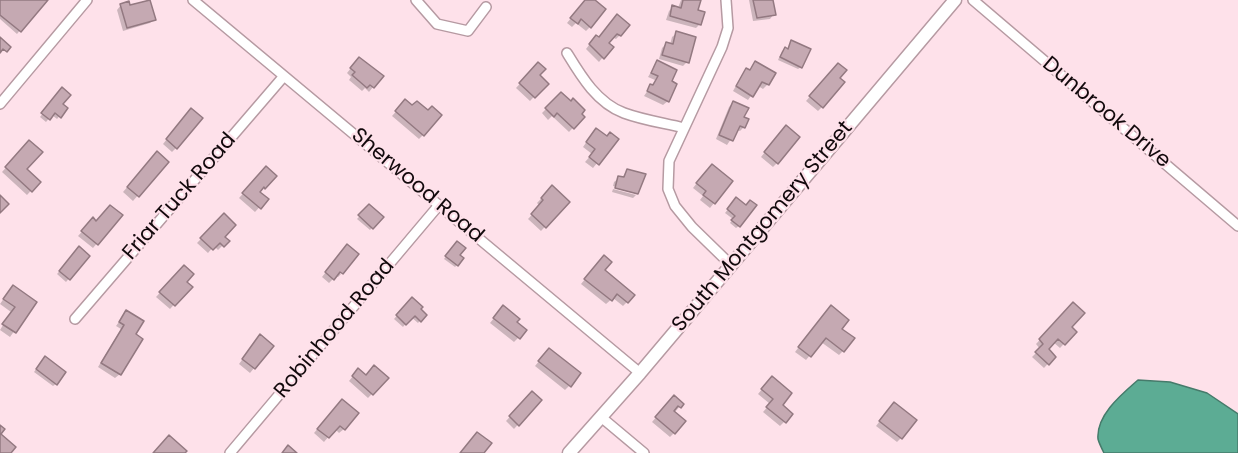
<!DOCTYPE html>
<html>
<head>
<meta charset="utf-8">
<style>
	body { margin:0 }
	canvas { display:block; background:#fee1ea }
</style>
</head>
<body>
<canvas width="1238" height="453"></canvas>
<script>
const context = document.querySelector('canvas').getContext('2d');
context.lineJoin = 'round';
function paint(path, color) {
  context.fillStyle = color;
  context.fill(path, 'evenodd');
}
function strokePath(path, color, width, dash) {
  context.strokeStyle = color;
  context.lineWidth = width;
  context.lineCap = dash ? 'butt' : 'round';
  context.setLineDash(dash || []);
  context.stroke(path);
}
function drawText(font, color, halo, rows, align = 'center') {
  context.font = font + ' Poppins,sans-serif';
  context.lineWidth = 4.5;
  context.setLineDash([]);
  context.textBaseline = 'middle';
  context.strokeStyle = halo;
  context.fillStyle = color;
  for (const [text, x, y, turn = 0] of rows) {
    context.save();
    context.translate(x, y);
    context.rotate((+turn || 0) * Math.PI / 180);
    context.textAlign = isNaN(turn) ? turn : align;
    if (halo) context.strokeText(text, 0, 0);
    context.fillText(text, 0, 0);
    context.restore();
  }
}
const water = new Path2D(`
	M1138 380 1170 382 1207 393 1238 414V453H1104C1102 449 1099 443 1098 439 1096 415 1122 394 1138 380Z`);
paint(water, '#5cac94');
strokePath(water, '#467b6b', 1.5);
paint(new Path2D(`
	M0 0H46L17 34 0 19Z
	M586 0H593L590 27 586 31 576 23 572 27 567 23Z
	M681 0H700L697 11 700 24 696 28 666 20 669 11 673 7 678 8Z
	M749 0H772L774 14 770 19 753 21Z
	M121 5 129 7 154 19 150 23 123 31 117 10Z
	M613 20 620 35 616 39 612 37 607 43 611 47 599 62 586 49 592 41 598 39Z
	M677 33 687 62 683 66 659 59 662 48 666 44 670 45 672 37Z
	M792 42 801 67 798 69 778 60 782 51 785 49 787 50Z
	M657 62 670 82 668 101 663 105 644 96 655 80 648 77Z
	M355 63 373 87 369 92 365 88 362 91 349 80 351 77 347 73Z
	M756 63 774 74 767 85 763 89 758 86 748 100 733 91 742 75 749 72Z
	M538 64V75L546 84 530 101 516 88Z
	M834 69 822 107 818 111 806 101Z
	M60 92 61 105 66 109 57 119 52 115 46 122 40 117Z
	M561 94 583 117 569 132 552 116 548 120 542 113Z
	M733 102 742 118 744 127 740 131 737 130 727 145 716 139 729 107Z
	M401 106 428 112 423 135 419 139 392 116Z
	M187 114 176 148 172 152 163 144Z
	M782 131 777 163 773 167 761 157Z
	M592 134 617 139 593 168 585 162 592 154 583 147Z
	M29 142 25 169 39 182 27 195 2 172Z
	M153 157 167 162 133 201 123 192Z
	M627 170 637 194H636V192L613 186 614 182 619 178H622Z
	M707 170 731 182 710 208 700 200 703 196 693 188Z
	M262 173 275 176 259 193 267 199 255 212 239 198Z
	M552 187 568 202 541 231 528 219 540 206 537 203Z
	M613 189 636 195 633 198 612 192Z
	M734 202 739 226 736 228 730 223 733 219 725 213Z
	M369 206 382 217 370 230 357 219Z
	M121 215 93 248 78 236 89 224Z
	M224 215 223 237 227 241 218 250 214 246 208 253 197 243Z
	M454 245 458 255 457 265 455 267 444 259Z
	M343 250 334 268 341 274 338 277 336 276 329 283 322 277Z
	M77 251 88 256 66 282 57 274Z
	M600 261 603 271 627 302 623 306 613 298 606 304 581 284Z
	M180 271 185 282 190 287 170 309 156 297Z
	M9 291 35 302 10 337 0 330 11 312 0 304Z
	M412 299 425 315 418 323 411 317 403 327 394 319Z
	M1073 304 1070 327 1075 332 1060 348 1053 342 1046 350 1054 357 1044 368 1032 357 1040 349 1036 344Z
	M827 311 843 351 839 355 821 342 806 360 795 352Z
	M126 312 134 335 120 374 115 378 98 367 121 329 116 326Z
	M499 312 515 323 518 338 514 342 490 323Z
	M256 341 272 346 250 373 239 364Z
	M545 354 569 386 565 390 535 366Z
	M42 361 56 384 53 386 34 372Z
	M358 370 366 377 387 378 368 398 349 381Z
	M768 382 780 405 784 422 780 426 763 412 770 404 758 394Z
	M532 393 540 400 514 429 506 421Z
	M670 401 682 404 674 413V433L670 437 652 422Z
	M338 405 344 429 339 433 335 429 324 442 314 433Z
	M890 408 901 438 897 442 876 426Z`), '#0003');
const building = new Path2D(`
	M0 0H48L21 32 0 15Z
	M150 0 156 20 127 28 120 4 129 1 130 5Z
	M585 0H595L606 9 591 28 581 19 578 24 570 18Z
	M683 0H701L698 10 705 12 701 25 670 16 672 5 681 8Z
	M753 0H773L776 15 757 18Z
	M617 14 630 25 621 36 617 34 609 43 614 47 604 59 589 44 596 35 599 37Z
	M676 31 696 37 689 63 662 55 666 42 673 44Z
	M0 37 11 47 7 52 3 49 0 53Z
	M791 40 811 49 802 68 780 57 785 47 788 49Z
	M359 57 384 76 374 88 370 85 367 88 352 75 355 72 350 68Z
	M657 60 677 70 672 81 677 84 669 102 647 91 650 84 653 85 658 76 651 73Z
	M755 61 776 73 769 85 762 82 753 97 736 86 746 68 750 70Z
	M538 62 546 69 540 75 549 84 535 98 519 83Z
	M838 63 847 70 840 78 845 82 823 108 809 96Z
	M62 87 71 95 63 104 68 108 61 118 55 113 50 120 41 113Z
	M561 92 571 101 573 98 585 110 582 114 585 117 574 129 557 113 554 117 545 108Z
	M405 99 412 105 417 101 428 110 432 106 442 115 424 136 395 111Z
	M733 101 749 108 744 117 749 119 745 128 740 126 733 141 719 135Z
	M191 108 203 118 177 149 166 139Z
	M786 125 800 137 778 164 764 152Z
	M596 128 607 136 610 132 619 139 599 165 589 157 595 149 586 142Z
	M29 140 43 152 27 169 41 182 32 192 5 167Z
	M157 151 169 162 139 197 127 187Z
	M712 164 733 181 715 204 703 195 706 191 696 183Z
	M266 166 277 176 265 189 264 187 260 192 269 199 261 209 242 193Z
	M627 169 646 174 638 194 615 188 618 176 624 177Z
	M552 185 570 202 546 228 531 214 543 200 541 198Z
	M0 195 9 204 0 213Z
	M736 197 746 205 750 200 757 205 740 227 731 220 735 216 727 209Z
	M369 204 384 217 373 229 358 215Z
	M110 205 123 215 98 245 81 231 93 217 96 221Z
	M224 213 236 225 225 237 230 241 224 247 220 243 213 250 200 238Z
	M457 241 466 248 460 255 464 258 458 266 445 256Z
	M347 244 359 254 343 274 340 272 334 280 325 272Z
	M79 246 90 256 70 280 59 271Z
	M604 255 612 262 605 270 635 295 628 303 617 294 612 301 584 279Z
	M184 265 194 274 187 282 193 287 175 306 159 292Z
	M13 285 37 302 16 333 2 324 15 307 3 299Z
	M412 297 423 307 421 309 427 315 421 322 415 316 406 325 396 315Z
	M1073 302 1085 313 1072 327 1077 332 1065 345 1058 339 1049 349 1056 357 1049 365 1035 352 1043 344 1039 339Z
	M503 305 520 319 517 322 527 330 520 339 493 318Z
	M831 305 849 320 842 329 855 338 844 352 826 338 811 357 798 347Z
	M126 310 144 321 136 334 143 339 121 375 101 363 124 325 119 322Z
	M260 334 274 346 255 369 242 359Z
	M549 348 581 373 571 387 538 361Z
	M45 356 66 372 57 385 36 369Z
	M374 365 389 378 373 395 352 376 358 368 366 375Z
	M772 376 792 393 783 405 793 414 786 423 766 407 773 399 761 389Z
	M532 391 542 400 519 426 509 416Z
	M674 395 684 404 681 408 678 406 674 411 686 421 675 434 655 417Z
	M342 399 359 413 345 430 340 426 329 438 317 429Z
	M894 402 917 420 902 439 879 421Z
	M0 425 5 429 1 434 16 447 11 453H0Z
	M477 432 492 443 484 453H460Z
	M169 435 187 451 185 453H153Z
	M288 445 297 453H282Z`);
paint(building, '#c5a9b2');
strokePath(building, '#937981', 1.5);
const minor = new Path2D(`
	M193 0 640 373
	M416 0 437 24 468 31 486 7
	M726 0 728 28 722 47 669 161 668 189 675 206 692 227 731 265
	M973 0 1238 226
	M567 53C581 76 597 103 624 113 643 120 664 123 684 128
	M0 104 87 0
	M75 319 284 76
	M601 417 644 453
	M230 453 439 205`);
const tertiary = new Path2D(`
	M569 453 640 373 955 0`);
strokePath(minor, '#b69aa2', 12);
strokePath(tertiary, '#b69aa2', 15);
strokePath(minor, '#fff', 9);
strokePath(tertiary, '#fff', 12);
drawText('21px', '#12090c', '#fee1ea', [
	["Dunbrook Drive",1106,113,40],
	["Sherwood Road",417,186,40],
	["Friar Tuck Road",180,197,-49],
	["South Montgomery Street",763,227,-50],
	["Robinhood Road",335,329,-50]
]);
</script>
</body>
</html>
